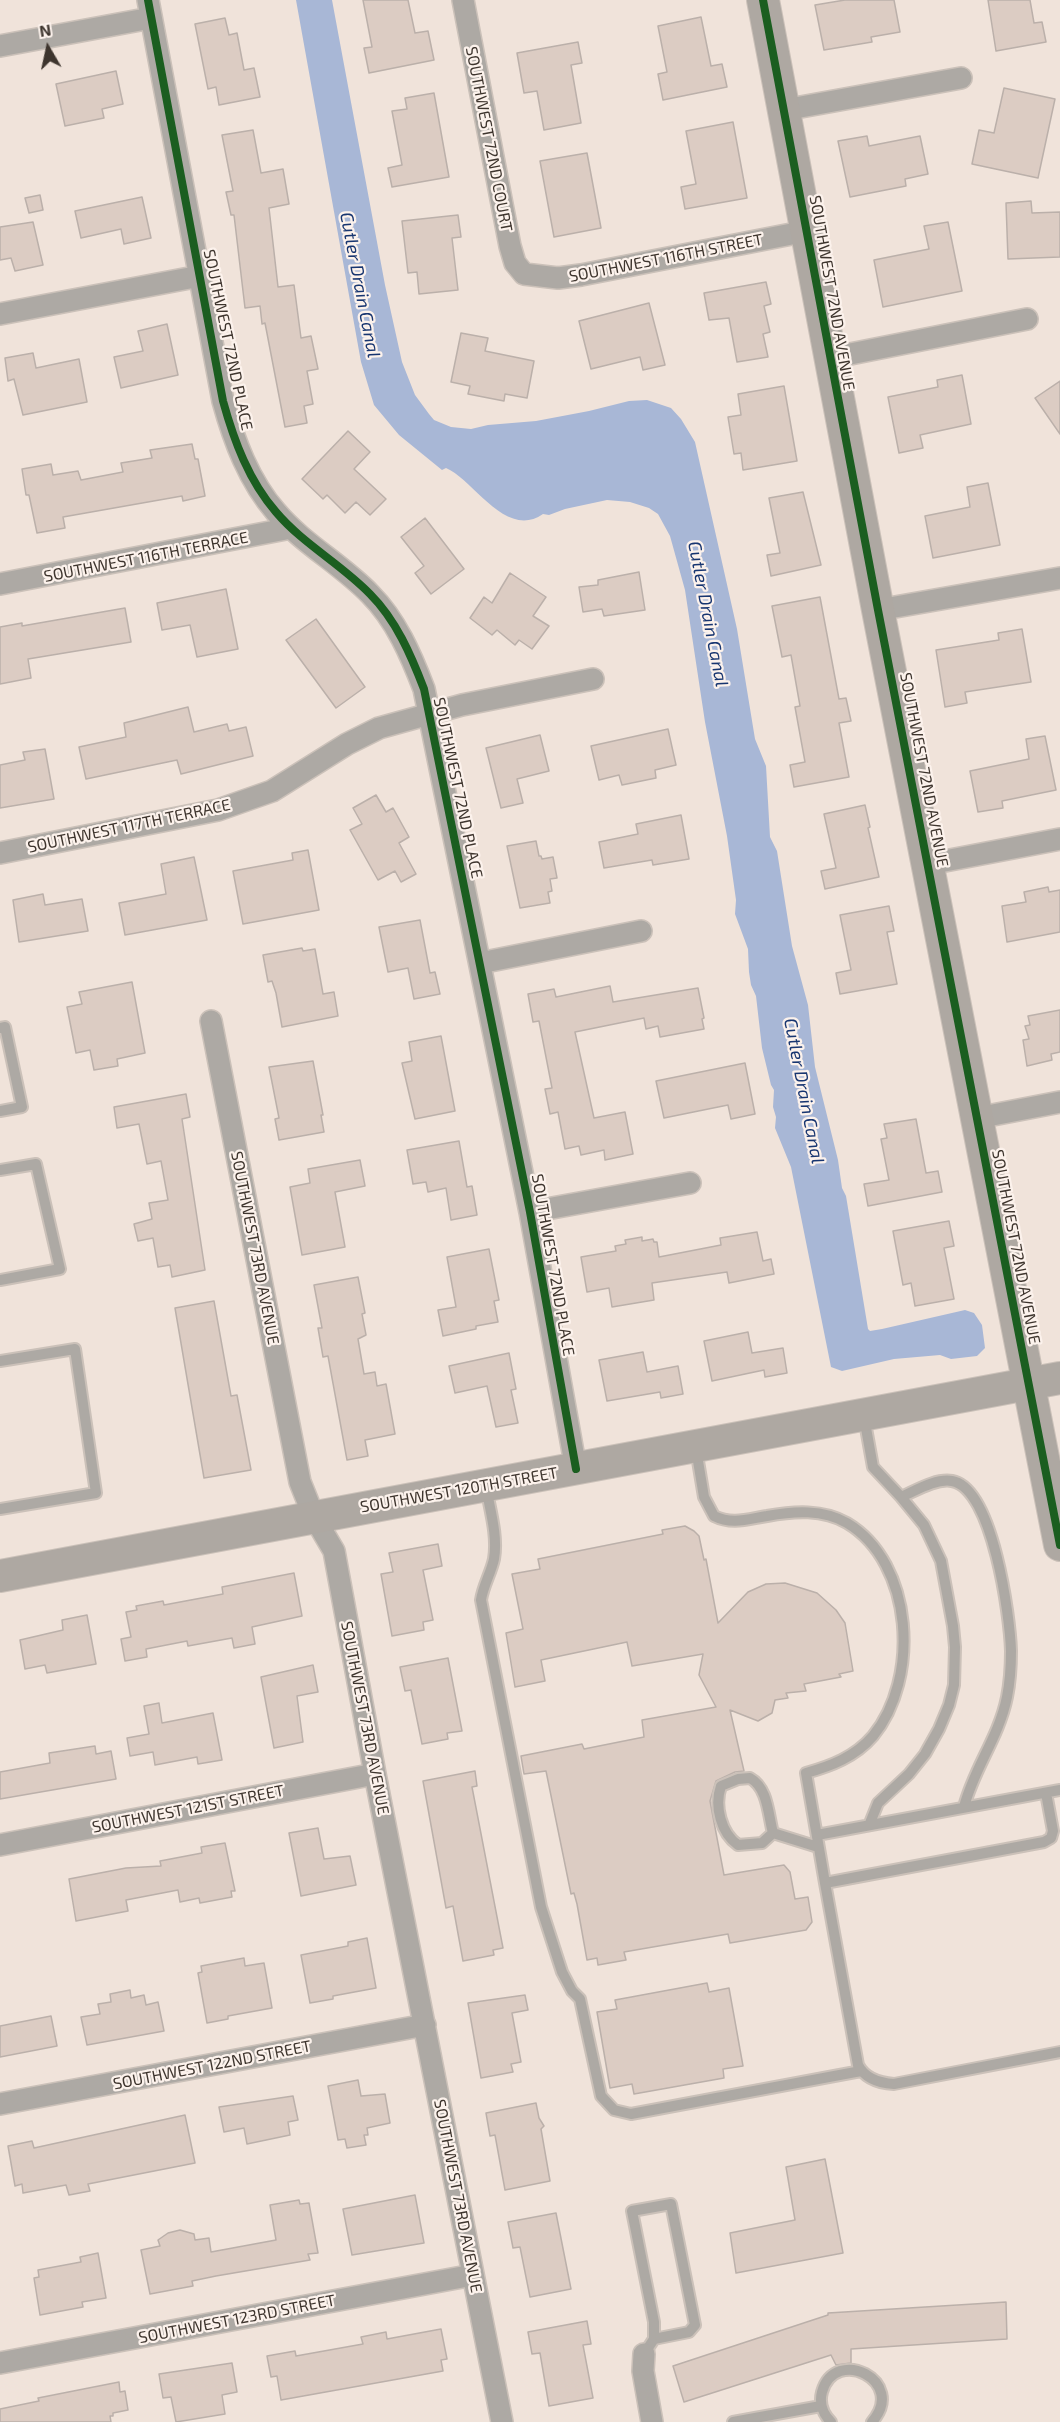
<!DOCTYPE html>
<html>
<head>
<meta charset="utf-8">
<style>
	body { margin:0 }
	#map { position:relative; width:1060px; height:2422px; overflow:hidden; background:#f0e3da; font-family:"Exo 2",sans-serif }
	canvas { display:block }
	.north { position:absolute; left:18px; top:18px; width:60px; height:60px; -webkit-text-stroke:4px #fcf2ec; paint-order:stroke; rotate:351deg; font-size:16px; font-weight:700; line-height:24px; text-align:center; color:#3e352e }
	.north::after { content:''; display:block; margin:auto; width:21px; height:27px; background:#3e352e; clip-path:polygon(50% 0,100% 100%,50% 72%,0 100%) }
</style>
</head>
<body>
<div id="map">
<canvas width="1060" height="2422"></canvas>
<div class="north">N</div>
</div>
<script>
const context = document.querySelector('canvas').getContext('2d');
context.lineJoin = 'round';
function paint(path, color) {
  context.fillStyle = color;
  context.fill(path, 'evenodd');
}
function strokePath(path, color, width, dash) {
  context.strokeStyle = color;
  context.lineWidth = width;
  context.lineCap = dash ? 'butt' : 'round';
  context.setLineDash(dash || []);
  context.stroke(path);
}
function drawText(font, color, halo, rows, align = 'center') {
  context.font = font + ' "Exo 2",sans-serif';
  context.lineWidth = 4.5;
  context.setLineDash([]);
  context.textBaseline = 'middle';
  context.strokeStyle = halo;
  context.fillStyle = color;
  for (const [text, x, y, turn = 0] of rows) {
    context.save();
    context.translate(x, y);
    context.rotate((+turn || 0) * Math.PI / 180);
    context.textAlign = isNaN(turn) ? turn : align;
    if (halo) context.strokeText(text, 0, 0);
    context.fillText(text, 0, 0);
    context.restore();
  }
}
paint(new Path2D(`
	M296 0H332L385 285 402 362 415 395 429 414 434 420 451 427 471 429 488 425 536 421 589 411 629 401 647 400 671 408 681 419 695 442 737 629 755 739 766 766 770 837 777 851 792 946 808 1005 815 1067 838 1160 842 1188 846 1196 868 1329 870 1331 882 1329 965 1310 974 1313 982 1325 985 1348 977 1356 951 1359 940 1355 894 1359 842 1371 831 1367 791 1167 775 1128 776 1117 773 1107 774 1090 771 1085 762 1048 756 996 751 985 749 972 748 949 735 914 736 900 727 836 705 722 685 590 670 536 658 514 649 508 630 502 607 500 565 509 549 515 543 514C506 540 474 480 446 468L442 470 399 435 374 405 361 362Z`), '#a8b7d6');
const building = new Path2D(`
	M363 0H408L415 33 428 31 434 60 369 73 364 48 372 47Z
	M845 0H894L900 32 871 37 872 42 824 50 815 5Z
	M988 0H1030L1034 23 1042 22 1046 42 996 51Z
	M701 17 711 66 722 64 727 87 663 100 658 74 667 72 658 26Z
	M225 18 229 35 237 33 244 70 254 68 260 97 219 105 216 87 208 89 195 24Z
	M578 42 582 63 571 65 581 123 544 130 537 91 524 93 517 53Z
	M116 71 123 104 102 109 104 118 65 126 56 84Z
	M1004 88 1055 99 1038 178 972 164 979 130 994 133Z
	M434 93 449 177 392 187 388 168 402 165 392 111 407 109 405 98Z
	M733 122 747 198 685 209 681 187 696 184 686 131Z
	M253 130 261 173 283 169 289 204 269 208 278 287 294 285 301 338 311 336 318 369 307 371 313 404 304 406 307 423 285 427 265 323 262 324 260 306 245 308 234 215H231L226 192 233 191 222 135Z
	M867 136 869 146 920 136 928 174 905 179 906 186 850 197 838 141Z
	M587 153 601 228 554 237 540 161Z
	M40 195 43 210 29 213 25 198Z
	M142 197 151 238 124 244 121 229 81 238 75 211Z
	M1031 201 1032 213 1060 212V257L1008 259 1006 203Z
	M458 215 461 237 452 238 458 290 419 294 417 272 408 273 402 221Z
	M33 222 43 265 15 271 11 258 0 260V227Z
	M948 222 962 291 883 307 874 260 929 249 924 226Z
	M766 282 771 304 764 306 770 332 763 334 768 357 737 362 729 318 709 320 704 293Z
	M649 303 665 365 643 370 640 357 591 369 579 321Z
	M167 324 178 375 121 388 114 357 143 351 138 331Z
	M461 333 488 338 485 351 534 361 527 398 505 394 504 401 468 394 470 386 451 382Z
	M33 353 36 368 79 359 87 402 23 415 14 379 8 381 5 358Z
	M962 375 971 424 920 435 923 448 899 453 888 397 938 387 937 380Z
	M1060 381V434L1035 398Z
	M784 386 797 461 743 470 741 453 734 454 728 417 741 415 738 394Z
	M348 431 370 452 354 469 386 499 370 515 356 502 345 513 327 495 323 499 302 479Z
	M192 444 195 459H198L205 496 183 501 182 496 63 517 65 528 37 533 29 495H26L22 469 51 464 53 475 78 471 81 480 123 472 121 463 152 458 150 450Z
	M988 483 1000 545 933 558 925 516 970 507 967 487Z
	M803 492 821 565 771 576 767 555 780 553 769 498Z
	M425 518 464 569 431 594 415 573 424 566 401 537Z
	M639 572 645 610 604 616 602 609 583 612 579 587 598 585V580Z
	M510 573 546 597 533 616 549 626 532 649 519 640 515 645 497 630 492 635 470 618 484 597 492 603Z
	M226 589 238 649 197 657 190 625 162 630 157 603Z
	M820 597 839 699 846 698 851 721 839 723 849 777 794 787 790 765 805 762 795 707 800 706 791 655 782 657 772 606Z
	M125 608 131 642 28 659 31 678 0 684V627L22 623V626Z
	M316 619 365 687 336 708 286 640Z
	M1022 629 1031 682 965 692 967 703 945 707 936 650 999 640 998 633Z
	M188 707 194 732 227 724 229 731 246 727 253 756 181 774 177 760 86 779 79 747 126 737 124 723Z
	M668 729 676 765 655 770 656 778 622 785 619 775 599 780 591 746Z
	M540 735 549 771 517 779 523 803 501 808 486 748Z
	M1045 736 1056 790 1002 801 1003 808 978 812 970 771 1029 759 1026 739Z
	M45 749 54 799 0 808V765L25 760 23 752Z
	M376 795 386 812 393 808 409 837 399 843 416 874 401 882 395 871 378 880 350 830 362 824 353 808Z
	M865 805 870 827 868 828 879 877 825 889 821 871 836 868 824 814Z
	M681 815 689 859 653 865 652 860 604 868 599 842 638 834 636 824Z
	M536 841 539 856H541L542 859 553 857 557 878 550 879 552 891 548 892 550 903 520 908 507 846Z
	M308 850 319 910 243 924 233 871 293 860 292 853Z
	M194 857 207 920 125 935 119 903 166 894 161 864Z
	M1048 887 1049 892 1060 890V932L1007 942 1002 906 1026 902 1024 892Z
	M43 894 45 905 82 899 88 931 19 942 13 900Z
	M889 906 894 931 887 932 897 984 840 994 836 973 851 970 840 915Z
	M420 920 430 973 435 972 440 994 414 999 408 968 388 972 379 927Z
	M302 948 303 951 315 949 323 994 334 992 338 1016 282 1027 276 993 272 981 268 982 263 955Z
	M132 982 145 1053 117 1059 118 1066 94 1070 90 1050 76 1053 67 1007 82 1004 79 992Z
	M610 986 613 1002 698 988 704 1018 702 1019 704 1029 660 1037 658 1026 646 1029 644 1018 575 1032 594 1118 625 1112 633 1154 605 1160 604 1150 581 1155 579 1146 565 1149 558 1112 550 1114 545 1089 552 1088 539 1021 533 1022 528 994 554 989 556 997Z
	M1060 1010V1052L1051 1054 1052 1060 1027 1066 1023 1040 1029 1039 1025 1026 1030 1025 1028 1016Z
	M441 1036 455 1111 415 1119 402 1063 412 1061 409 1042Z
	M313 1061 323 1115H321L324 1132 279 1140 275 1119 279 1118 269 1067Z
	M745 1063 755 1114 731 1119 728 1105 664 1118 656 1081Z
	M186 1094 190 1117 182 1119 205 1270 172 1277 170 1265 158 1267 153 1238 138 1241 134 1224 152 1219 149 1203 168 1200 161 1161 147 1164 139 1124 117 1128 114 1107Z
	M916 1119 926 1173 938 1171 942 1192 868 1206 864 1184 889 1180 881 1139 887 1138 884 1124Z
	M459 1141 467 1187 472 1186 477 1215 451 1220 446 1188 428 1192 426 1182 413 1184 407 1150Z
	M360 1160 365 1186 335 1192 345 1247 302 1255 290 1187 310 1183 308 1169Z
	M949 1221 954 1246 944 1248 954 1299 915 1306 911 1283 903 1285 893 1231Z
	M757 1232 763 1261 771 1259 774 1274 729 1283 727 1272 652 1283 654 1300 612 1307 609 1288 587 1292 581 1257 616 1251 615 1246 626 1244 625 1240 642 1237V1241L653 1239 654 1242H657L659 1257 721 1245 720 1238Z
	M489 1249 499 1300 494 1301 498 1322 476 1326V1329L443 1336 438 1310 456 1307 447 1257Z
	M358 1277 365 1313 362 1314 366 1335 358 1339 364 1374 375 1372 377 1386 386 1384 395 1434 365 1440 368 1456 347 1460 328 1356 323 1357 318 1328H322L314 1285Z
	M214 1301 231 1396 237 1395 251 1470 204 1478 175 1308Z
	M748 1332 752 1353 783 1348 787 1373 765 1377 764 1370 712 1381 704 1341Z
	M643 1352 647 1372 678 1366 683 1394 661 1398 660 1392 607 1401 599 1360Z
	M509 1353 516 1389 511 1390 518 1423 496 1427 487 1386 455 1393 449 1366Z
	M685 1526 694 1531 699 1536 704 1560 706 1559 718 1623 748 1592 766 1584 785 1583 817 1593 836 1610 845 1623 853 1671 839 1674 841 1677 804 1684 806 1691 786 1693 788 1698 775 1700 772 1713 758 1721 730 1710 744 1771 735 1772 716 1781 710 1801 724 1875 784 1865 790 1872 795 1899 808 1897 812 1922 806 1930 730 1943 728 1934 624 1952 626 1960 598 1965 597 1958 587 1960 577 1904 574 1893 571 1894 546 1771 524 1774 521 1756 582 1744 584 1749 644 1737 642 1720 716 1707 699 1675 703 1654 632 1666 627 1642 541 1660 545 1681 515 1687 506 1633 523 1629 512 1574 540 1569 538 1559 663 1534 662 1530Z
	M438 1544 442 1566 423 1570 433 1620 423 1622 424 1630 392 1636 381 1574 393 1572 389 1553Z
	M294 1573 302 1616 252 1627 255 1644 234 1648 232 1638 188 1646 187 1641 146 1649 147 1657 125 1661 121 1639 131 1637 126 1612 137 1610 136 1606 163 1601 164 1605 223 1594 222 1587Z
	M87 1615 96 1664 47 1673 45 1665 25 1669 20 1640 63 1630 62 1620Z
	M448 1658 462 1731 447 1733 448 1739 422 1744 411 1690 405 1691 400 1667Z
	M313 1665 318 1692 297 1696 303 1742 274 1748 261 1677Z
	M159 1703 162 1723 213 1713 222 1760 198 1764 197 1757 155 1765 153 1752 130 1756 127 1738 149 1734 144 1706Z
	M95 1746 96 1754 111 1751 116 1779 0 1799V1772L50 1763 49 1753Z
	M475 1771 477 1786 472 1787 503 1948 493 1950 494 1955 463 1961 453 1906 446 1908 423 1781Z
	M318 1828 324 1859 350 1856 356 1885 301 1896 289 1833Z
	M225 1843 235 1891H231L232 1897 200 1903 199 1898 180 1902 178 1890 126 1900 128 1911 76 1921 69 1879 126 1868 161 1866 160 1861 202 1853 201 1847Z
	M367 1938 376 1988 333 1996V1999L310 2003 301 1955 348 1946V1942Z
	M244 1958 245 1966 264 1963 272 2008 228 2016V2019L207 2023 198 1973 202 1972 201 1966Z
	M707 1983 709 1992 729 1988 743 2066 723 2069 724 2078 634 2094 632 2084 610 2088 597 2012 617 2009 615 2000Z
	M130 1990 131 1998 144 1995 146 2005 158 2002 164 2031 87 2045 81 2017 100 2014 98 2004 111 2002 110 1994Z
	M525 1995 528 2010 512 2013 521 2062 511 2064 513 2072 481 2078 468 2003Z
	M51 2016 57 2046 0 2057V2026Z
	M358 2080 361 2096 385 2094 390 2123 367 2128 368 2135H364L366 2145 347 2148 345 2139 338 2140 328 2086Z
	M293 2096 298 2120 288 2122 290 2135 247 2144 244 2128 224 2132 219 2107Z
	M536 2103 539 2118 544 2126 541 2129 550 2181 505 2190 495 2135 490 2136 486 2113Z
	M185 2115 195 2163 88 2184 90 2191 69 2195 66 2185 23 2193 22 2184 15 2186 8 2146 32 2141 34 2148Z
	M825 2159 843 2253 736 2273 730 2233 795 2220 786 2167Z
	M415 2195 424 2243 352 2255 343 2209Z
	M299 2200 300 2204 309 2203 318 2253 308 2254 310 2260 216 2276 192 2281 193 2286 150 2294 141 2250 160 2246 158 2240 168 2233 180 2230 194 2234 195 2240 209 2238 211 2252 276 2240 270 2205Z
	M556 2213 571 2289 530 2297 520 2247 513 2248 508 2222Z
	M98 2253 106 2298 82 2302 83 2307 40 2315 34 2278 39 2277 38 2270 81 2262 80 2257Z
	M1006 2302 1007 2339 851 2349V2363L836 2365 831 2355 684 2402 673 2366 828 2315V2313Z
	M587 2321 591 2344 583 2345 593 2398 549 2406 540 2353 532 2354 528 2332Z
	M441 2329 447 2359 441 2360 443 2371 281 2400 277 2376 271 2377 267 2356 295 2351 296 2356 363 2344 361 2337 386 2332 387 2339Z
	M232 2363 237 2392 222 2395 225 2414 176 2422 171 2397 163 2398 159 2374Z
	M119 2382 120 2392 125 2391 128 2410 113 2413V2416H110L111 2422H0V2409L39 2401 38 2398Z`);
paint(building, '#dcccc3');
strokePath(building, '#bbb0aa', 1.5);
const lane = new Path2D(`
	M0 1028 5 1027 22 1107 0 1111
	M0 1170 36 1164 60 1269 0 1280
	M0 1361 75 1349 96 1493 0 1509
	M864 1417 873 1467 901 1497C915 1491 936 1478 952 1481 993 1488 1010 1617 1011 1651 1011 1666 1010 1682 1007 1697 999 1737 974 1768 964 1807
	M696 1449 704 1497 714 1516C732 1525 748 1519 767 1516 794 1511 823 1509 847 1523 914 1563 920 1679 873 1736 855 1757 831 1766 806 1773L825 1883
	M486 1487C490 1510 498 1536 494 1559 491 1573 483 1586 481 1600L541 1907 562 1972 572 1991 580 1999 601 2096 614 2110 631 2114 861 2071
	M750 1778C768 1788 768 1814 773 1833L762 1843 738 1845C721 1833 714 1806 721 1786L738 1779Z
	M1046 1793 1053 1831 1051 1838 1044 1842 825 1883 858 2065C865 2079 879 2083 894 2084L1060 2052
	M870 1823 878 1803 909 1774 925 1754 939 1729 949 1705 954 1685 955 1647 953 1626 941 1561 924 1525 901 1497
	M773 1833 818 1847
	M817 1835 1060 1790
	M644 2354 654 2339V2322L632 2211 671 2204 695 2325 689 2332 654 2339
	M733 2422 821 2406
	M831 2422C823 2414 819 2403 822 2392 835 2345 908 2381 872 2422`);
const street = new Path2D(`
	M148 0 223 401C234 441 249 481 276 512 303 544 341 564 370 594 396 620 411 655 424 689L530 1212 576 1469
	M463 0 510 246 515 263 524 274 558 278 581 275 807 231
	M0 46 151 18
	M784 110 961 78
	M0 314 200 276
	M830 358 1027 319
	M0 584 291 528
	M878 610 1060 578
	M0 853 218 810 272 791 347 744 379 728 462 705 593 679
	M929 864 1060 839
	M480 963 641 931
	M211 1021 300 1482 314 1517 334 1551 375 1774 502 2422
	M977 1118 1060 1102
	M530 1212 690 1183
	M0 1845 375 1774
	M0 2104 425 2025
	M644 2354 643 2371 652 2422
	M0 2363 473 2275`);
const secondary = new Path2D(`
	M763 0 878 610 1060 1545
	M0 1576 1060 1378`);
strokePath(lane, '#cbc1b9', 14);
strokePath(street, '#cbc1b9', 24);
strokePath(secondary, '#cbc1b9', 34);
strokePath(lane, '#ada9a4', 10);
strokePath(street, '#ada9a4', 21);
strokePath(secondary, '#aea8a2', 32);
strokePath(new Path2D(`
	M148 0 223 401C234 441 249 481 276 512 303 544 341 564 370 594 396 620 411 655 424 689L530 1212 576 1469
	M763 0 878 610 1060 1545`), '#1b5e20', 8);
drawText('16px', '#3e352e', '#fcf2ec', [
	["SOUTHWEST 72ND COURT",489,139,79],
	["SOUTHWEST 116TH STREET",666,258,-11],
	["SOUTHWEST 72ND AVENUE",832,293,80],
	["SOUTHWEST 72ND PLACE",228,340,78],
	["SOUTHWEST 116TH TERRACE",146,557,-11],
	["SOUTHWEST 72ND AVENUE",924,770,79],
	["SOUTHWEST 72ND PLACE",458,788,78],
	["SOUTHWEST 117TH TERRACE",129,826,-12],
	["SOUTHWEST 72ND AVENUE",1016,1247,79],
	["SOUTHWEST 73RD AVENUE",255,1248,79],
	["SOUTHWEST 72ND PLACE",553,1265,80],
	["SOUTHWEST 120TH STREET",459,1490,-10],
	["SOUTHWEST 73RD AVENUE",365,1718,79],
	["SOUTHWEST 121ST STREET",188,1809,-11],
	["SOUTHWEST 122ND STREET",212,2065,-11],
	["SOUTHWEST 73RD AVENUE",458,2196,79],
	["SOUTHWEST 123RD STREET",237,2319,-11]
]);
drawText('italic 18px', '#173570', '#fcf2ec', [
	["Cutler Drain Canal",360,285,79],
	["Cutler Drain Canal",708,614,79],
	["Cutler Drain Canal",804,1091,79]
]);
</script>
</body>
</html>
